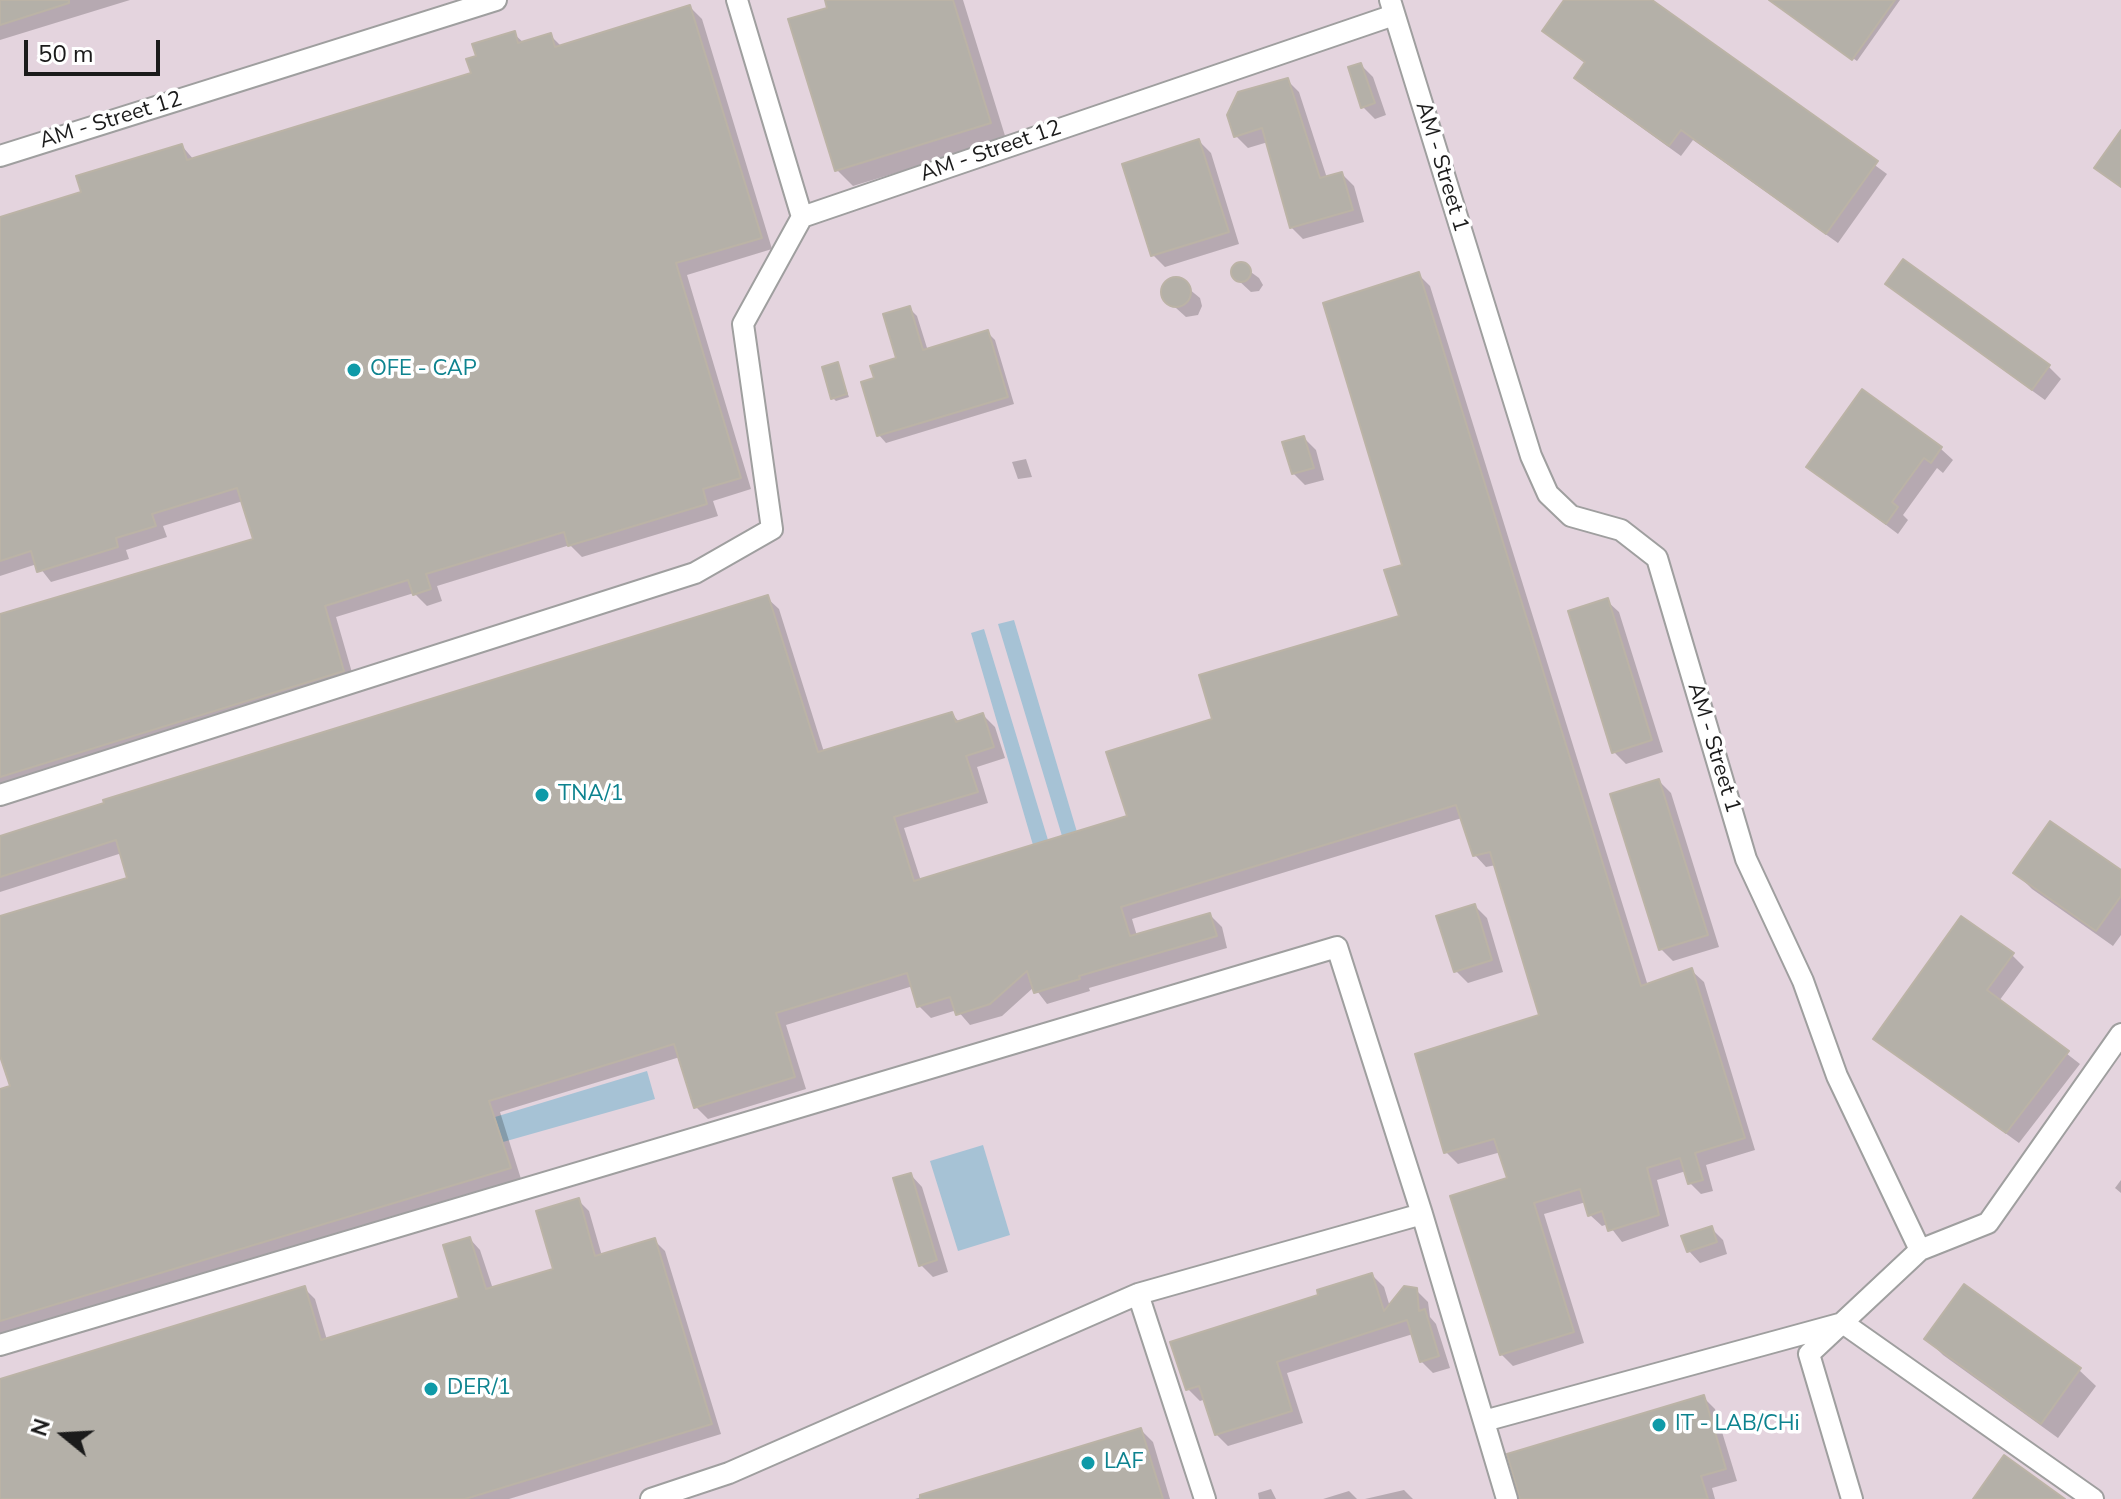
<!DOCTYPE html>
<html>
<head>
<meta charset="utf-8">
<style>
	body { margin:0 }
	#map { position:relative; width:2121px; height:1499px; overflow:hidden; background:#eceae2; font-family:"Nunito Sans",sans-serif }
	canvas { display:block }
	.north { position:absolute; left:24px; top:1395px; width:80px; height:80px; -webkit-text-stroke:6px #fff; paint-order:stroke; rotate:288deg; font-size:22px; font-weight:700; line-height:32px; text-align:center; color:#1b1b1b }
	.north::after { content:''; display:block; margin:auto; width:28px; height:36px; background:#1b1b1b; clip-path:polygon(50% 0,100% 100%,50% 72%,0 100%) }
	.scale { position:absolute; left:24px; top:40px; width:136px; height:36px; box-sizing:border-box; border:4px solid #1b1b1b; border-top:0; padding-left:10px; font-size:24px; line-height:28px; white-space:nowrap; color:#1b1b1b; -webkit-text-stroke:6px #fff; paint-order:stroke }
</style>
</head>
<body>
<div id="map">
<canvas width="2121" height="1499"></canvas>
<div class="north">N</div>
<div class="scale">50 m</div>
</div>
<script>
const context = document.querySelector('canvas').getContext('2d');
context.lineJoin = 'round';
function paint(path, color) {
  context.fillStyle = color;
  context.fill(path, 'evenodd');
}
function strokePath(path, color, width, dash) {
  context.strokeStyle = color;
  context.lineWidth = width;
  context.lineCap = dash ? 'butt' : 'round';
  context.setLineDash(dash || []);
  context.stroke(path);
}
function drawText(font, color, halo, rows, align = 'center') {
  context.font = font + ' "Nunito Sans",sans-serif';
  context.lineWidth = 7;
  context.setLineDash([]);
  context.textBaseline = 'middle';
  context.strokeStyle = halo;
  context.fillStyle = color;
  for (const [text, x, y, turn = 0] of rows) {
    context.save();
    context.translate(x, y);
    context.rotate((+turn || 0) * Math.PI / 180);
    context.textAlign = isNaN(turn) ? turn : align;
    if (halo) context.strokeText(text, 0, 0);
    context.fillText(text, 0, 0);
    context.restore();
  }
}
paint(new Path2D(`
	M0 0H2121V1499H0Z`), '#e4d4de');
paint(new Path2D(`
	M1014 620 1077 832 1062 836 998 624Z
	M984 629 1048 840 1033 845 971 633Z
	M647 1071 655 1099 503 1142 495 1117Z
	M983 1145 1010 1235 958 1251 930 1161Z`), '#a6c2d5');
paint(new Path2D(`
	M0 0H130L0 40Z
	M828 0H963L1006 139 853 186 837 170Z
	M1567 0H1648L1887 174 1838 243 1693 140 1681 156 1588 89 1576 78 1586 64 1545 31Z
	M1771 0H1900L1857 61Z
	M690 7 702 19 772 249 687 275 751 489 713 501 718 516 582 557 570 545 437 586 442 601 427 606 414 593 336 617 355 683 0 792V616L255 541 243 501 163 526 167 537 126 550 129 559 51 582 37 564 0 576V219L83 194 182 146 194 160 473 74 478 57 514 34 524 43 550 35 562 47Z
	M1361 65 1373 77 1386 115 1375 119 1363 107Z
	M1287 80 1299 92 1327 178 1342 174 1354 186 1364 222 1303 239 1291 227 1268 142 1248 148 1236 136Z
	M1199 141 1211 153 1239 244 1165 267 1153 255Z
	M1237 262 1259 278 1263 285 1259 291 1251 292 1238 280 1234 273Z
	M1904 262 2049 367 2061 379 2045 400 1900 295 1888 284Z
	M1418 274 1430 286 1648 986 1692 971 1704 982 1755 1150 1706 1165 1713 1191 1701 1194 1690 1183 1686 1171 1657 1180 1669 1226 1622 1242 1608 1224 1602 1226 1590 1215 1586 1202 1544 1214 1584 1343 1513 1366 1501 1354 1510 1179 1501 1152 1458 1164 1446 1152 1542 1016 1496 865 1486 867 1475 855 1462 818 1132 919 1137 936 1210 915 1222 927 1227 948 1089 988 1090 991 1047 1004 1034 987 1002 1016 970 1025 957 1010 931 1018 919 1006 913 986 786 1025 806 1089 708 1119 696 1107 680 1057 500 1112 521 1179 0 1337V1091L12 1087 0 1050V919L130 879 122 853 0 892V838L767 598 779 609 824 752 952 714 960 723 983 715 995 727 1005 758 977 767 988 803 904 828 921 881 1130 818 1215 720 1401 618Z
	M1178 280 1200 298 1202 306 1198 315 1186 317 1166 299 1164 288Z
	M909 308 917 316 928 351 987 332 995 340 1014 404 886 443 879 435 876 380 899 359Z
	M837 364 849 397 836 401 833 398Z
	M1304 438 1316 450 1324 480 1305 485 1293 473Z
	M1941 449 1953 460 1943 473 1937 468 1903 515 1908 520 1898 534 1808 466Z
	M1026 459 1032 477 1018 479 1012 462Z
	M1607 601 1619 612 1663 752 1626 764 1614 752Z
	M1659 781 1671 793 1719 947 1673 961 1661 949Z
	M2016 873H2121V935L2113 946 2032 889Z
	M1475 906 1487 918 1503 972 1468 983 1456 971Z
	M2012 955 2024 967 1999 1001 2080 1064 2019 1143 1875 1039Z
	M911 1175 922 1187 948 1272 933 1277 921 1265Z
	M2121 1180V1193L2115 1188Z
	M578 1200 589 1211 602 1256 654 1240 665 1251 721 1434 509 1499H0V1381L304 1288 315 1299 327 1340 462 1299 470 1239 480 1250 493 1289 555 1270Z
	M1711 1228 1723 1240 1727 1254 1700 1263 1689 1251Z
	M1372 1275 1384 1287 1390 1307 1416 1290 1428 1302 1430 1317 1436 1324 1450 1368 1433 1373 1421 1361 1413 1334 1287 1373 1303 1423 1228 1446 1216 1434 1206 1399 1200 1401 1188 1389 1321 1296Z
	M1927 1339 2079 1370 2096 1386 2058 1438 1943 1355Z
	M1703 1397 1715 1409 1737 1481 1712 1488 1715 1499H1522Z
	M1141 1430 1153 1442 1170 1499H915Z
	M1271 1489 1276 1499H1259L1258 1493Z
	M1404 1490 1413 1499H1365Z
	M1349 1491 1357 1499H1323Z`), '#0003');
const building = new Path2D(`
	M0 0H69V3L0 25Z
	M825 0H953L991 123 835 171 788 19 827 8Z
	M1564 0H1652L1878 161 1826 234 1681 130 1669 146 1574 78 1585 62 1542 31Z
	M1769 0H1895L1852 60Z
	M690 5 762 238 676 263 741 478 703 489 707 504 568 546 564 532 426 574 431 589 413 595 408 580 325 606 344 671 0 777V614L253 539 237 488 152 514 156 526 116 538 118 547 37 572 31 551 0 561V217L81 192 76 176 182 144 187 160 471 73 466 59 476 56 472 44 515 31 518 43 551 33 555 47Z
	M1361 63 1375 103 1361 108 1348 67Z
	M1288 78 1320 178 1342 172 1353 210 1290 228 1262 128 1234 137 1227 115 1238 92Z
	M2121 130V187L2094 168Z
	M1199 139 1229 232 1151 256 1122 164Z
	M1903 259 2050 365 2032 390 1885 284Z
	M1231 272a10 10 0 1 1 20 0a10 10 0 1 1-20 0Z
	M1419 272 1641 986 1692 968 1745 1138 1695 1153 1703 1180 1688 1184 1680 1158 1647 1168 1659 1215 1608 1231 1602 1211 1588 1216 1580 1189 1534 1203 1574 1332 1500 1355 1450 1196 1507 1178 1494 1139 1444 1153 1415 1054 1539 1015 1490 852 1473 856 1456 805 1121 907 1130 936 1210 913 1217 936 1079 976 1080 979 1034 993 1027 971 990 1004 956 1015 950 997 917 1007 907 973 776 1013 795 1077 694 1108 674 1044 489 1101 511 1168 0 1321V1089L10 1086 0 1056V916L127 878 116 840 0 877V836L104 803 103 800 768 595 818 752 952 712 956 722 983 713 994 747 966 756 978 792 894 817 914 881 1127 816 1106 752 1212 719 1199 675 1399 616 1384 570 1402 565 1323 303Z
	M1161 292a15 15 0 1 1 30 0a15 15 0 1 1-30 0Z
	M910 306 923 350 988 330 1008 397 877 436 861 382 874 378 870 366 896 358 883 314Z
	M838 362 847 394 831 399 822 367Z
	M1862 389 1942 447 1931 463 1924 458 1892 502 1898 507 1886 524 1806 467Z
	M1304 436 1314 468 1292 474 1282 442Z
	M1608 598 1652 740 1612 753 1568 611Z
	M1659 779 1708 935 1659 950 1610 794Z
	M2050 821 2121 870V896L2096 931 2013 873Z
	M1475 904 1492 960 1454 972 1436 916Z
	M1961 916 2014 953 1987 990 2069 1051 2006 1133 1873 1039Z
	M911 1173 937 1260 919 1266 893 1178Z
	M579 1198 595 1256 655 1238 712 1424 465 1499H0V1379L305 1286 321 1340 459 1298 443 1245 470 1237 486 1289 553 1269 536 1211Z
	M1712 1226 1717 1242 1687 1252 1681 1236Z
	M1372 1273 1384 1311 1404 1286 1417 1288 1419 1311 1425 1309 1439 1356 1420 1362 1407 1320 1277 1362 1292 1411 1215 1435 1199 1386 1186 1390 1170 1342 1318 1295 1317 1290Z
	M1964 1284 2081 1368 2041 1424 1924 1339Z
	M1704 1395 1726 1469 1701 1476 1708 1499H1520L1507 1454Z
	M1141 1428 1163 1499H920V1495Z
	M2004 1455 2065 1499H1973Z`);
paint(building, '#b4b0a8');
strokePath(building, '#bbb3a6', 2);
const minor = new Path2D(`
	M737 0 802 217 1394 15
	M1390 0 1531 456 1548 494 1571 516 1621 530 1657 558 1746 859 1803 981 1837 1076 1920 1250 1809 1354 1852 1499
	M0 156 496 0
	M0 795 695 573 772 529 743 324 802 217
	M1920 1250 1988 1223 2121 1034
	M0 1345 1337 947 1422 1214
	M1484 1421 1843 1323 2093 1499
	M651 1499 729 1473 1138 1294
	M1205 1499 1138 1294 1422 1214 1507 1499`);
strokePath(minor, '#9f9f9f', 24);
strokePath(minor, '#fff', 20);
for (const [x, y, r, color] of [
	[354,370,8,"#0f9aa8"],
	[542,795,8,"#0f9aa8"],
	[431,1389,8,"#0f9aa8"],
	[1659,1425,8,"#0f9aa8"],
	[1088,1463,8,"#0f9aa8"]
]) {
  const dot = new Path2D();
  dot.arc(x, y, r, 0, 2 * Math.PI);
  context.fillStyle = color;
  context.fill(dot);
  strokePath(dot, '#fff', 3);
}
drawText('22px', '#1b1b1b', '#fff', [
	["AM - Street 12",111,121,-17],
	["AM - Street 12",991,152,-19],
	["AM - Street 1",1441,167,73],
	["AM - Street 1",1713,748,73]
]);
drawText('22px', '#0d838f', '#fff', [
	["OFE - CAP",370,370],
	["TNA/1",558,795],
	["DER/1",447,1389],
	["IT - LAB/CHi",1675,1425],
	["LAF",1104,1463]
], 'left');
</script>
</body>
</html>
